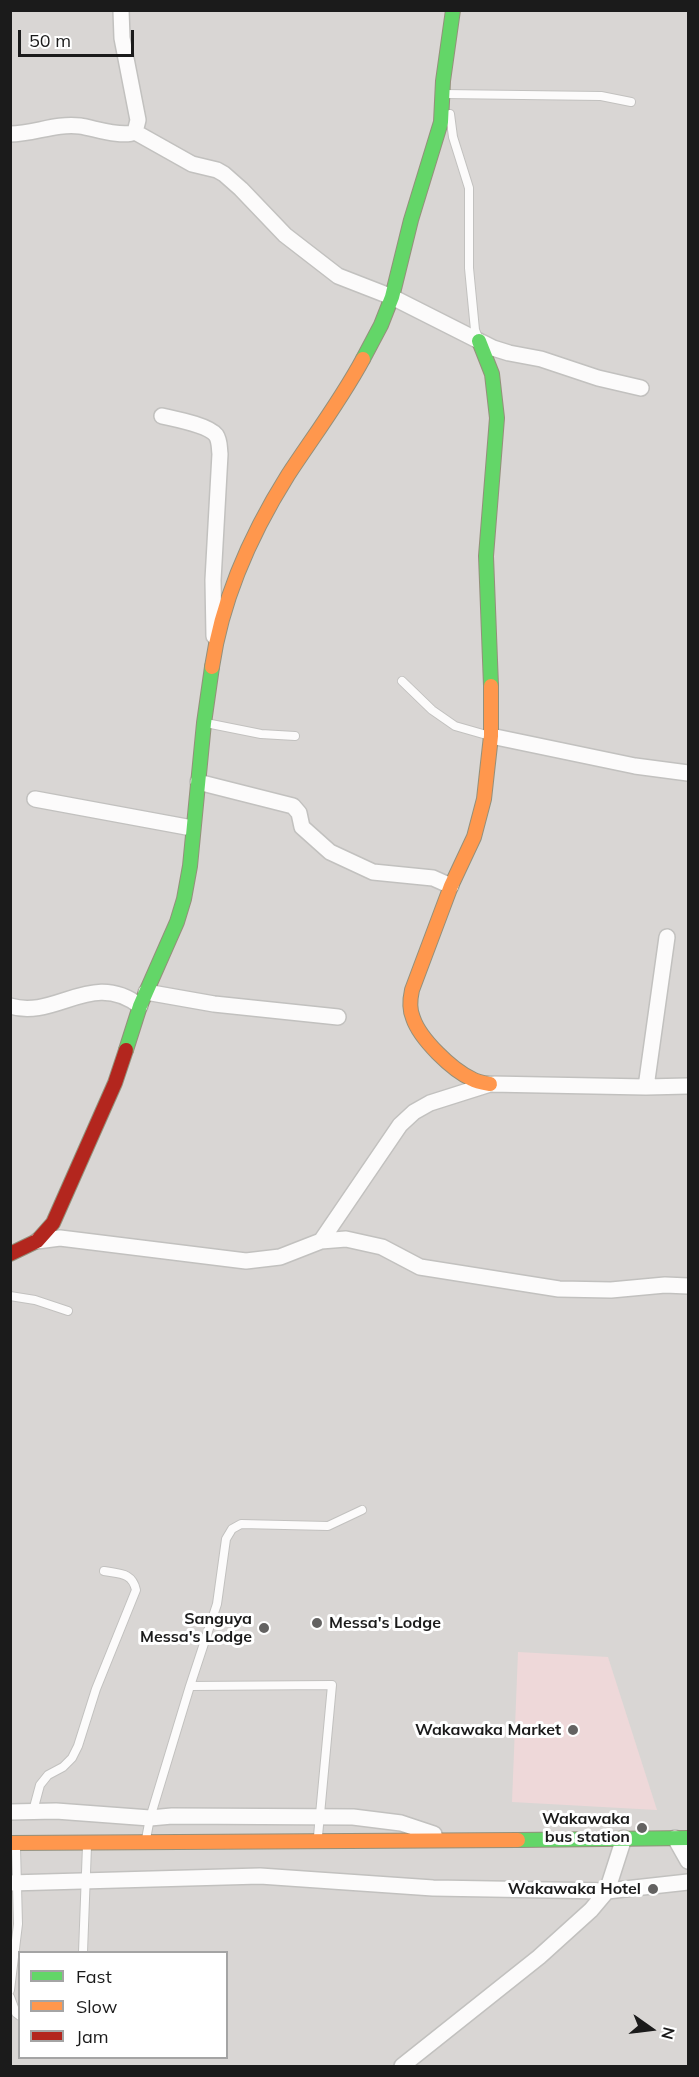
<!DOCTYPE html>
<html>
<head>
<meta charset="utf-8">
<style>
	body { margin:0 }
	#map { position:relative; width:699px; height:2077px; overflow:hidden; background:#eae6e2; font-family:Mulish,sans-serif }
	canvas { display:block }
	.frame { position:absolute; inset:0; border:12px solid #1b1b1b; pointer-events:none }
	.legend { position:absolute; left:18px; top:1951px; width:210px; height:108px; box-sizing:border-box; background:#fff; border:2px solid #a4a4a4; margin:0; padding:8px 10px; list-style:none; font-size:18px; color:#1b1b1b }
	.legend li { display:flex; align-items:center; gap:12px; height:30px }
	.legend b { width:30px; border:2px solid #a4a4a4 }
	.north { position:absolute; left:621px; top:1999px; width:60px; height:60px; -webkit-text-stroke:4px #fff; paint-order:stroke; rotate:104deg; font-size:16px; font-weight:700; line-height:24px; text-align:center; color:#1b1b1b }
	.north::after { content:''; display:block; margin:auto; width:21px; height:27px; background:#1b1b1b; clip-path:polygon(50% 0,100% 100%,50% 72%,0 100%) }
	.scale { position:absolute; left:18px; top:30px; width:116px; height:27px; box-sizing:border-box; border:3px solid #1b1b1b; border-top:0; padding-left:8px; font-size:18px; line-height:21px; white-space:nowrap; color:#1b1b1b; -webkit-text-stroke:4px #fff; paint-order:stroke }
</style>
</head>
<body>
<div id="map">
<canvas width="699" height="2077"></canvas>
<div class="frame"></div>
<ul class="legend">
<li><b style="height:8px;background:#63d668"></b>Fast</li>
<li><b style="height:8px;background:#ff974d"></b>Slow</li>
<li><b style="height:8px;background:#b3261e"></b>Jam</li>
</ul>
<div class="north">N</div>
<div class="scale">50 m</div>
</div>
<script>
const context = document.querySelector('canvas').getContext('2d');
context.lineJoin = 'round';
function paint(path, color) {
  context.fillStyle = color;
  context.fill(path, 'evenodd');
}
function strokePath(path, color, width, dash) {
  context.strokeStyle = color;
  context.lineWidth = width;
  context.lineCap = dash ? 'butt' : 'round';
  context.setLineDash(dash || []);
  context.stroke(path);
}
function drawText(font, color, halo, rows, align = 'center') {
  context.font = font + ' Mulish,sans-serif';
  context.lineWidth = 6;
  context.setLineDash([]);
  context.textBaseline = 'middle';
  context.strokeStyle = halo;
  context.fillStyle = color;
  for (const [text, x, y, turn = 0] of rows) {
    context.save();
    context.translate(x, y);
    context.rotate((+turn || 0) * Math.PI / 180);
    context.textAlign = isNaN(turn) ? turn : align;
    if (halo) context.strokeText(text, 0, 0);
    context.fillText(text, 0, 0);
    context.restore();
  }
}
paint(new Path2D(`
	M11 11H688V2066H11ZM20 1952H226V2058H20Z`), '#d9d6d4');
paint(new Path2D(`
	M518 1652 608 1657 657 1810 512 1802Z`), '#eed8d9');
const lane = new Path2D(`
	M444 94 601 96 631 102
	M450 114 453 137 469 188V268L475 330 478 338
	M402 681 432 710 455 726 490 736
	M206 723 261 734 295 736
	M10 1296 35 1300 68 1311
	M190 1686 217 1604 226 1539 232 1529 241 1524 328 1526 362 1510
	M33 1811 40 1785 48 1775 63 1767 72 1758 78 1746 96 1689 136 1590C132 1572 119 1574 104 1571
	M146 1839 150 1818 190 1686 332 1685 318 1836
	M83 1952 87 1846
	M10 1990 18 1924 16 1848
	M10 1997 16 2013 20 2016`);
const street = new Path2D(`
	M135 132 192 164 217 170 224 174 241 189 285 235 338 276 392 297 493 348 509 353 541 359 598 378 641 388
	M10 134C34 134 55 123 80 126 94 128 122 138 135 132L138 120 122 38 121 10
	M162 416C175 419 208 425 216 435 220 441 219 447 220 454L213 580 214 636
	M491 736 635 766 688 773
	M198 782 293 806 299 813 302 827 330 852 373 872 433 878 451 886
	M35 799 192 828
	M146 992 214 1004 338 1017
	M10 1006C56 1020 92 969 140 1006
	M646 1087 667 937
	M37 1241 60 1238 246 1261 280 1257 321 1241 400 1125 414 1112 430 1103 490 1084 646 1087 688 1086
	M321 1241 346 1239 382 1247 420 1267 559 1289 611 1290 665 1285 688 1286
	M10 1812 56 1811 150 1818 172 1816 353 1817 401 1823 434 1834
	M675 1838 688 1861
	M10 1883 260 1876 433 1888 607 1891 688 1882
	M402 2066 539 1957 591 1910 607 1891 624 1838`);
const fast = new Path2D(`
	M479 341 492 374 497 418 486 556 491 686
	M363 359 381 325 392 297 411 220 441 122 443 81 453 10
	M126 1050 140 1006 177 922 184 899 190 866 204 723 212 667
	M518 1840 688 1838`);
const slow = new Path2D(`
	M212 667C222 598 251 534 288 475 313 437 341 400 363 359
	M490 1084C484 1083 477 1082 472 1079 452 1070 420 1039 413 1018 409 1009 410 999 412 990L451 886 474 837 484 799 491 736V686
	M10 1843 518 1840`);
const jam = new Path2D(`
	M10 1254 37 1241 53 1223 115 1083 126 1050`);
strokePath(lane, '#c2c1bf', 10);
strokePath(street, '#c2c1bf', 18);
strokePath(fast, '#94907b', 16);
strokePath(slow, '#94907b', 16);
strokePath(jam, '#94907b', 16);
strokePath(lane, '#fcfbfb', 8);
strokePath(street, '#fcfbfb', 15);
strokePath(fast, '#63d668', 14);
strokePath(slow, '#ff974d', 14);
strokePath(jam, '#b3261e', 14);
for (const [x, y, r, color] of [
	[317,1623,6,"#636261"],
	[264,1628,6,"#636261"],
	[573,1730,6,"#636261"],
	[642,1828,6,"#636261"],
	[653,1889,6,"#636261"]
]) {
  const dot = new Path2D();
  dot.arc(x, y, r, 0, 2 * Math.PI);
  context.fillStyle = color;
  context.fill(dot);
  strokePath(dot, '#fff', 2);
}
drawText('bold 16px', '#1b1b1b', '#fff', [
	["Sanguya",252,1619],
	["Messa's Lodge",252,1637],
	["Messa's Lodge",329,1623,"left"],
	["Wakawaka Market",561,1730],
	["Wakawaka",630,1819],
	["bus station",630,1837],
	["Wakawaka Hotel",641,1889]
], 'right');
</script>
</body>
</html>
